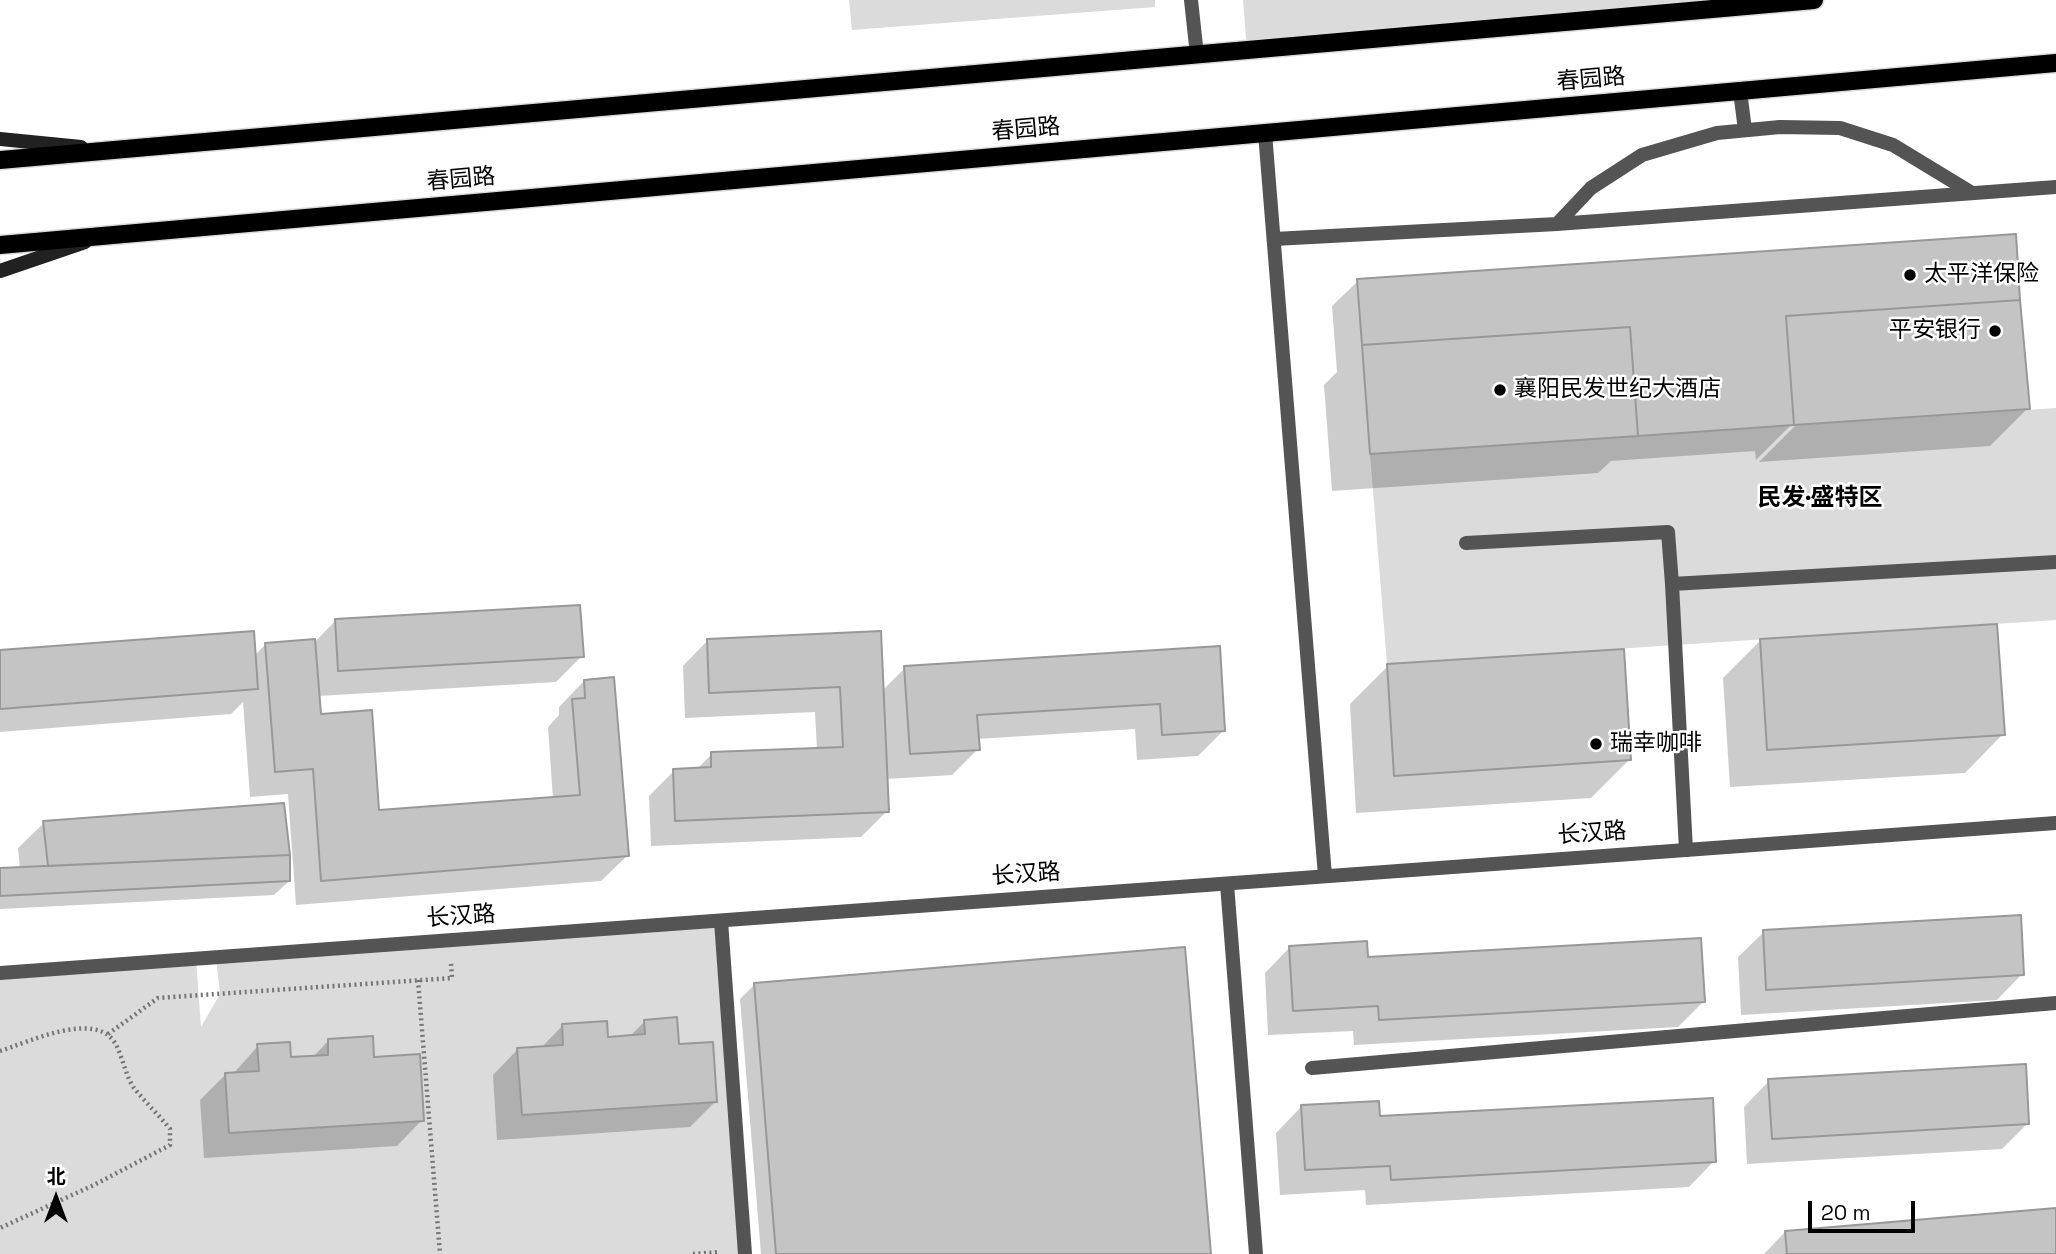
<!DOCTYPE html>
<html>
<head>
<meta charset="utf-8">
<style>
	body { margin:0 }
	#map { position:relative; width:2056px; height:1254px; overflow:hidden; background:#fff; font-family:"Space Grotesk","Noto Sans SC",sans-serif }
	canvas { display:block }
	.north { position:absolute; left:21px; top:1163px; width:70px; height:70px; -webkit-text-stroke:5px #fff; paint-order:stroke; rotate:0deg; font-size:19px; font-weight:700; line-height:28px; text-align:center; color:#000 }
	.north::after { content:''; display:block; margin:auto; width:24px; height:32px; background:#000; clip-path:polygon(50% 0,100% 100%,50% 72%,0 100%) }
	.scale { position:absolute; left:1808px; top:1201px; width:107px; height:32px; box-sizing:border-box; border:4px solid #000; border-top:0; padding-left:9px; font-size:21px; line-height:24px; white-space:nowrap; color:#000; -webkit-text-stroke:5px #fff; paint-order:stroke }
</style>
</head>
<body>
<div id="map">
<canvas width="2056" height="1254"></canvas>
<div class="north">北</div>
<div class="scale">20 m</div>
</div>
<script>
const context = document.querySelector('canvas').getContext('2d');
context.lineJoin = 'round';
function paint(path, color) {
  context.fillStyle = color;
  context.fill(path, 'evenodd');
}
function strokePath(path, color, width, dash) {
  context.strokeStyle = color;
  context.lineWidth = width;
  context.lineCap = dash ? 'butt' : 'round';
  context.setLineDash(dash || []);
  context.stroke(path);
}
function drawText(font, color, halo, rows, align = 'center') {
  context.font = font + ' "Space Grotesk","Noto Sans SC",sans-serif';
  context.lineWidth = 5;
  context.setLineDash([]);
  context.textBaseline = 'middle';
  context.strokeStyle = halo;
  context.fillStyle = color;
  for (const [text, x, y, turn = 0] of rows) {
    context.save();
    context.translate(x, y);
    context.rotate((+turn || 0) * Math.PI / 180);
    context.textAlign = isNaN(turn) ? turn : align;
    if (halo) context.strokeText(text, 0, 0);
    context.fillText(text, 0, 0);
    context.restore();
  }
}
paint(new Path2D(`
	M849 0H1155V7L852 30Z
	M1243 0H1708L1689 11 1247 50Z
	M2056 408V620L1387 664 1370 454Z
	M721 921 745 1254H0V973L196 959 201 1027 220 994 216 957Z`), '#dbdbdb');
paint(new Path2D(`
	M1358 281 2028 408 1990 446 1759 462 1798 423H1793L1756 460 1755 451 1611 461 1598 473 1332 491 1324 385 1337 372 1332 306Z
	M335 621 582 656 556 682 318 696 319 716 378 812 553 799 548 727 559 715V707L584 681 627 856 601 881 296 905 288 794 250 797 243 702 231 714 0 732V652L254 656 266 644 314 643Z
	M708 640 882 691 905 668 1218 648 1224 730 1198 756 1137 760 1135 729 977 739 978 749 952 775 886 779 887 811 861 837 651 846 649 796 674 771 696 770 712 754 817 750 815 712 685 718 683 666Z
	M1761 640 2003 734 1965 773 1730 787 1723 678Z
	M1388 666 1630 759 1591 798 1356 813 1350 704Z
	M44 823 289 881 274 895 0 909V870L20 869 18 848Z
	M1764 932 2022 974 1997 1000 1741 1015 1738 957Z
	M1290 947 1367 959 1703 1002 1678 1027 1354 1045 1353 1031 1268 1035 1265 973Z
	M754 985 1209 1254H761L740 999Z
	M645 1021 715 1102 690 1127 497 1140 493 1075 518 1049 541 1048 562 1026 607 1039 629 1037Z
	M328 1041 373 1058 422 1120 397 1146 204 1158 200 1100 226 1074H233L258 1046 289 1059 312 1058Z
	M1769 1081 2028 1123 2002 1149 1747 1164 1744 1107Z
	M1301 1107 1378 1118 1714 1161 1689 1187 1366 1205 1365 1190 1280 1195 1276 1133Z
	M2056 1210V1254H1764L1785 1232Z`), '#0003');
const building = new Path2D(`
	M2016 234 2020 300 1786 316 1794 425 1638 436 1630 327 1362 345 1357 279Z
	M2020 300 2030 409 1794 425 1786 316Z
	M1630 327 1638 436 1370 454 1362 345Z
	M580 605 584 657 338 671 335 619Z
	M1997 624 2005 735 1767 750 1760 639Z
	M254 631 258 689 0 709V650Z
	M881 631 889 812 675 821 673 769 711 767V752L843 747 840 687 709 693 707 639Z
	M315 639 321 714 372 710 379 810 580 795 572 699 585 698 584 680 614 677 629 856 321 881 313 769 275 772 265 643Z
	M1220 646 1225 731 1162 735 1160 704 977 715 980 750 910 754 904 666Z
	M1624 649 1631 760 1394 776 1387 664Z
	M284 803 290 855 48 866 43 821Z
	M290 855V881L0 896V868Z
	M2021 915 2024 975 1766 990 1763 930Z
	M1701 938 1705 1002 1379 1020 1378 1006 1293 1011 1289 946 1367 941 1368 957Z
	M1185 947 1211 1254H776L754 983Z
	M677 1017 679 1044 713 1042 717 1102 522 1115 517 1048 563 1045 562 1024 607 1021 608 1037 645 1034 644 1020Z
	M373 1036 374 1057 420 1054 424 1121 229 1133 225 1073 259 1071 257 1044 290 1042 291 1057 328 1055V1039Z
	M2026 1064 2029 1124 1772 1139 1768 1079Z
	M1713 1098 1716 1162 1391 1180 1390 1166 1305 1170 1301 1105 1379 1101 1380 1116Z
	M2056 1208V1254H1787L1785 1231Z`);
paint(building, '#c4c4c4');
strokePath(building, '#989898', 2);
const primary = new Path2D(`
	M0 160 1814 0
	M0 245 2056 63`);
strokePath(primary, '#dbdbdb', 21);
strokePath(new Path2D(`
	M418 980 440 1254
	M108 1034 158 998 452 978 451 964
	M0 1051C29 1042 95 1010 115 1043 123 1057 125 1075 134 1088 145 1102 159 1115 170 1129V1145L94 1185 0 1228
	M693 1254 720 1252`), '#767676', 4.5, [2, 3.5]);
strokePath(new Path2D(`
	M1191 0 1197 55
	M1740 91 1745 130
	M1557 224 1591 188 1642 155 1717 133 1780 127 1840 128 1893 145 1972 193
	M1274 239 1557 224 2056 187
	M1466 543 1668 532 1672 584
	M1686 850 1672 584 2056 562
	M1227 884 1256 1254
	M721 921 745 1254
	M1312 1068 2056 1003`), '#545454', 14);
strokePath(new Path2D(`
	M1265 133 1325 876
	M0 973 2056 823`), '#545454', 14);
strokePath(new Path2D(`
	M0 139 81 147
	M0 271 85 242`), '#212121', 14);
strokePath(primary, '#000', 18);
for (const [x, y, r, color] of [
	[1910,275,7,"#000"],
	[1995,331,7,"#000"],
	[1500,390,7,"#000"],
	[1596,744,7,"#000"]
]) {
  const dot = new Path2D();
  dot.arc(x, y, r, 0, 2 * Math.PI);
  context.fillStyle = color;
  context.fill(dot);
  strokePath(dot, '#fff', 2.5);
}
drawText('23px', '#000', '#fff', [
	["春园路",1591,80,-5],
	["春园路",1026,130,-5],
	["春园路",461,180,-5],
	["长汉路",1592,834,-4],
	["长汉路",1026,875,-4],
	["长汉路",461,917,-4]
]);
drawText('23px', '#000', '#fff', [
	["太平洋保险",1924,275],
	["平安银行",1981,331,"right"],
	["襄阳民发世纪大酒店",1514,390],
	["瑞幸咖啡",1610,744]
], 'left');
drawText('bold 24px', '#000', '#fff', [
	["民发·盛特区",1820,498]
]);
</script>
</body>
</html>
